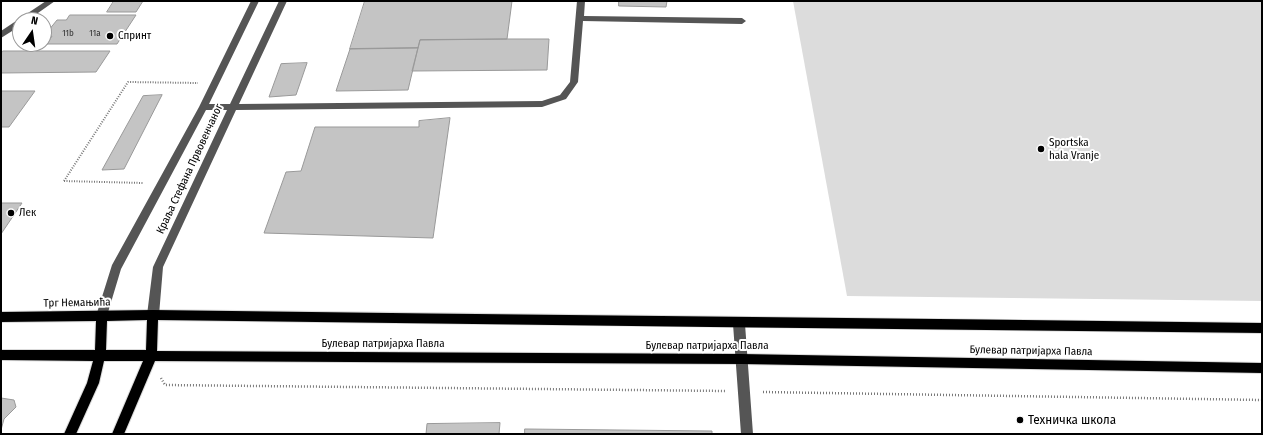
<!DOCTYPE html>
<html>
<head>
<meta charset="utf-8">
<style>
	body { margin:0 }
	#map { position:relative; width:1263px; height:435px; overflow:hidden; background:#fff; font-family:"Fira Sans Condensed",sans-serif }
	canvas { display:block }
	.frame { position:absolute; inset:0; border:2px solid #000; pointer-events:none }
	.north { position:absolute; left:12px; top:12px; width:40px; height:40px; box-sizing:border-box; background:#fff; border:1px solid #999; border-radius:50%; rotate:13deg; font-size:11px; font-weight:700; line-height:16px; text-align:center; color:#000 }
	.north::after { content:''; display:block; margin:auto; width:14px; height:18px; background:#000; clip-path:polygon(50% 0,100% 100%,50% 72%,0 100%) }
</style>
</head>
<body>
<div id="map">
<canvas width="1263" height="435"></canvas>
<div class="frame"></div>
<div class="north">N</div>
</div>
<script>
const context = document.querySelector('canvas').getContext('2d');
context.lineJoin = 'round';
function paint(path, color) {
  context.fillStyle = color;
  context.fill(path, 'evenodd');
}
function strokePath(path, color, width, dash) {
  context.strokeStyle = color;
  context.lineWidth = width;
  context.lineCap = dash ? 'butt' : 'round';
  context.setLineDash(dash || []);
  context.stroke(path);
}
function drawText(font, color, halo, rows, align = 'center') {
  context.font = font + ' "Fira Sans Condensed",sans-serif';
  context.lineWidth = 4;
  context.setLineDash([]);
  context.textBaseline = 'middle';
  context.strokeStyle = halo;
  context.fillStyle = color;
  for (const [text, x, y, turn = 0] of rows) {
    context.save();
    context.translate(x, y);
    context.rotate((+turn || 0) * Math.PI / 180);
    context.textAlign = isNaN(turn) ? turn : align;
    if (halo) context.strokeText(text, 0, 0);
    context.fillText(text, 0, 0);
    context.restore();
  }
}
paint(new Path2D(`
	M793 1H1262V301L847 296Z`), '#dcdcdc');
const building = new Path2D(`
	M114 1H143L136 12H107Z
	M365 1H512L507 39 420 40 418 48 350 49Z
	M619 1H667L666 7 619 6Z
	M70 15H136L117 44H47L52 36H44L57 20H66Z
	M507 39H549L547 70 412 71 420 40Z
	M418 48 408 90 336 91 350 49Z
	M3 51H110L96 72 1 73V54Z
	M307 63 296 95 269 97 281 64Z
	M1 91H35L9 127H1Z
	M162 95 124 169 102 170 143 96Z
	M450 118 433 238 264 233 286 172 301 171 315 127H419V121Z
	M1 203H22L1 234Z
	M1 398 14 400 16 407 4 419 1 430Z
	M500 423 499 434H426L427 424Z
	M525 429 712 431V434H525Z`);
paint(building, '#c4c4c4');
strokePath(building, '#999', 1);
const major = new Path2D(`
	M153 310C523 315 892 318 1262 323V333C894 329 526 325 158 320L157 351 741 354 1262 363V373L741 364 155 361 124 434H112L143 361H104L99 383 76 434H64L87 383 93 361 1 360V350H95L96 321 1 322V312ZM147 320 146 350H106L107 321Z`);
strokePath(major, '#dbdbdb', 2);
strokePath(new Path2D(`
	M64 181 128 82 198 83
	M64 181 143 183`), '#777', 2, [1, 1.5]);
strokePath(new Path2D(`
	M161 378 165 385 726 391
	M763 392 1262 400`), '#777', 2.5, [1, 2]);
paint(new Path2D(`
	M46 1H55L28 20H20V26L1 38V31Z
	M251 1H259L209 104H230L279 1H287L239 104 542 101 560 95 570 82 577 1H585L584 16 742 18 746 21 742 24 583 21 578 82 566 99 542 107 236 110 163 267 159 315 157 318 153 320 149 318 147 315 153 267 227 110H206L121 269 106 319 102 321 98 319 96 316 112 265 199 107Z
	M739 319 743 320 745 324 753 434H741L733 324 735 320Z`), '#555');
paint(major, '#000');
for (const [x, y, r, color] of [
	[110,36,4,"#000"],
	[1041,149,4,"#000"],
	[11,213,4,"#000"],
	[1020,420,4,"#000"]
]) {
  const dot = new Path2D();
  dot.arc(x, y, r, 0, 2 * Math.PI);
  context.fillStyle = color;
  context.fill(dot);
  strokePath(dot, '#fff', 1.5);
}
drawText('9px', '#313131', null, [
	["11b",68,33],
	["11a",95,33]
]);
drawText('11px', '#000', '#fff', [
	["Спринт",118,36],
	["Sportska",1049,143],
	["hala Vranje",1049,156],
	["Лек",19,213]
], 'left');
drawText('11px', '#000', '#fff', [
	["Краља Стефана Првовенчаног",190,169,-65],
	["Трг Немањића",77,303,-1],
	["Булевар патријарха Павла",383,344],
	["Булевар патријарха Павла",707,346],
	["Булевар патријарха Павла",1031,351,1]
]);
drawText('13px', '#000', '#fff', [
	["Техничка школа",1028,420]
], 'left');
</script>
</body>
</html>
